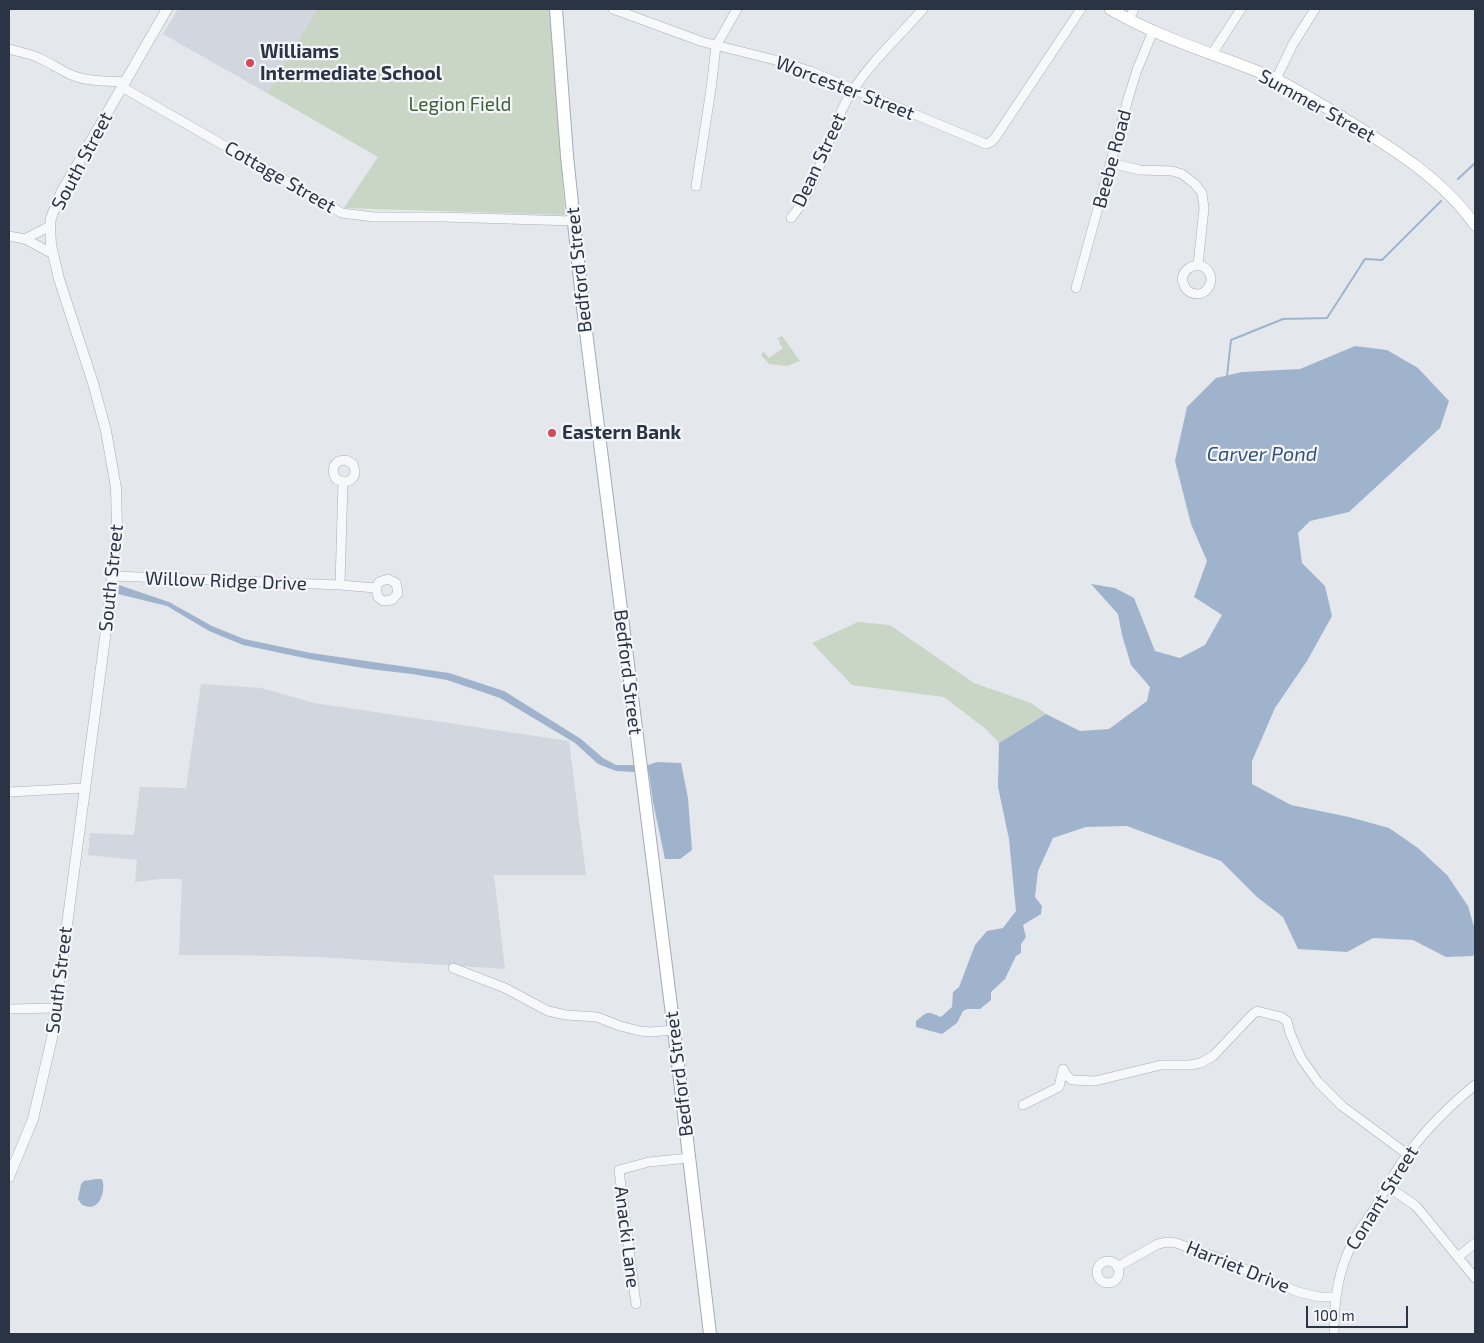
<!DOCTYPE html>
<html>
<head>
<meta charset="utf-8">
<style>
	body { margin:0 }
	#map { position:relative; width:1484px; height:1343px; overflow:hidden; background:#e4e7ec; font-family:"Exo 2",sans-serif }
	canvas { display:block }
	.frame { position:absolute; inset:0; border:10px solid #2b3445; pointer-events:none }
	.scale { position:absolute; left:1306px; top:1306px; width:102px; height:22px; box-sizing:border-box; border:2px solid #2b3445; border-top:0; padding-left:6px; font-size:15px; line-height:18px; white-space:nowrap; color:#2b3445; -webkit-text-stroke:4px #f4f6f9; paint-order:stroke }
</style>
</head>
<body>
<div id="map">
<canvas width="1484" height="1343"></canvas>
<div class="frame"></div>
<div class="scale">100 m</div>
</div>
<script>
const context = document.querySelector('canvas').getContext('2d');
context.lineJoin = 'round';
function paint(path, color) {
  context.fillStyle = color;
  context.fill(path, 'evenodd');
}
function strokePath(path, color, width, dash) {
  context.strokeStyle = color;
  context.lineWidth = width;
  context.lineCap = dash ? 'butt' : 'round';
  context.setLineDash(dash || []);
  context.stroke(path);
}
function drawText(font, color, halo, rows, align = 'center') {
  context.font = font + ' "Exo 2",sans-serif';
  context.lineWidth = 4.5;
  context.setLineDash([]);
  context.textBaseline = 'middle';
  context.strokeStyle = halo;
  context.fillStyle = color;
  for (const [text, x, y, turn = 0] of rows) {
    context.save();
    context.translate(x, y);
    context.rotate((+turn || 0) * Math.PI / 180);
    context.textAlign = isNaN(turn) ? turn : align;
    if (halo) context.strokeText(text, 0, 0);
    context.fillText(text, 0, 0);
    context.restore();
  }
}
paint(new Path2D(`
	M178 9H317L267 93 163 34Z
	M201 684 261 688 314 703 569 741 586 875H494L505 969 320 957 230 955H179L182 879H160L135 882 137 860 88 855 90 833 134 835 140 787 186 788Z`), '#d2d6de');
paint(new Path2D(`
	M317 9H551L565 215 344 208 378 157 267 93Z
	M782 336 800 361 787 366 769 364 761 355 763 352 765 353 769 358 783 348 779 343 780 342 778 339H776Z
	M858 622 890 625 974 683 1031 703 1046 714 999 743 987 730 944 697 852 685 812 643Z`), '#c9d6c5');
paint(new Path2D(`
	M1355 346 1387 350 1418 368 1449 401 1440 428 1349 512 1310 521 1298 533 1302 563 1325 586 1332 616 1307 661 1275 708 1252 761V784L1291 805 1349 817 1389 828 1418 848 1447 875 1468 906 1475 930V953L1473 956 1446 957 1413 940 1373 938 1347 952 1298 949 1283 917 1257 897 1221 861 1127 826 1086 827 1053 838 1038 871 1035 897 1042 906 1041 914 1023 925 1026 937 1021 944V953L1016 956 1005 979 991 992V1000L980 1009H967L963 1011 957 1023 942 1034 916 1027V1021C928 1011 927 1011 941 1017L952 1007 953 992 959 987 975 945 987 931 1003 928 1016 911 1009 839 998 787 999 743 1046 714 1080 731 1109 729 1147 701 1150 687 1131 665 1122 635 1118 614 1091 584 1115 588 1134 598 1155 651 1180 658 1205 645 1222 615 1194 597 1207 561 1191 524 1175 461 1187 407 1216 378 1242 372 1300 369Z
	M119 585 169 602 212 626 244 639 311 653 449 673 504 691 581 739 603 758 616 765H648L657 762 681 763 688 798 692 850 680 859H665L653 802 649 773 616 771 598 764 575 743 500 698 447 680 412 674 369 669 309 659 243 645 209 631 167 606 118 594Z
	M96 1179H102C105 1186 103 1202 94 1206 90 1208 86 1206 82 1205L78 1199 81 1184 84 1181Z`), '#9fb4cc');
strokePath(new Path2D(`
	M1458 179 1475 163
	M1227 376 1231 340 1283 319 1327 318 1365 259 1382 260 1441 201`), '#9fb4cc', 2);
const minor = new Path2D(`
	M613 9 703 42 775 60 810 71 986 144 991 142 995 138 1081 9
	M1129 19 1134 9
	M9 49C19 52 29 53 39 58 51 63 61 71 74 76 90 82 108 81 125 82
	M1212 54 1241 9
	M1276 79 1293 44 1315 9
	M122 87 342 213 374 217H442L573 221
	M1110 163 1140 170 1172 171 1182 174 1195 184 1202 193 1204 208 1198 265C1189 266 1183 271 1182 280L1186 289C1206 307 1224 271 1198 265
	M696 186 711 89 716 46 737 9
	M791 218C819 185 826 138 847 100 866 66 897 39 923 9
	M9 236 25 239 53 254
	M25 239 50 226
	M1076 288 1128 99 1137 70 1153 31
	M113 576 340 585 343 482C350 482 355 478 355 471L353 464 346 460C334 460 330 469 336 479L343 482
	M340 585 376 588 379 582 388 579 396 583 398 593 392 600 383 601 378 597 376 588
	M9 792 84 788
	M453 968 505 988 548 1011 566 1015 597 1017 620 1026 640 1031 650 1032 674 1030
	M9 1009 56 1008
	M1023 1105 1059 1087 1063 1069 1067 1076 1072 1080 1095 1081 1161 1065H1190L1201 1063 1213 1056 1252 1015 1257 1011 1281 1017 1287 1021 1290 1033 1301 1058 1318 1082 1342 1106 1407 1154
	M1387 1186 1416 1206 1475 1278
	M1458 1257 1475 1243
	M1097 1272a11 11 0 1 1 22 0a11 11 0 1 1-22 0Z
	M1117 1267 1158 1244 1167 1242 1176 1243 1221 1259 1298 1292 1319 1297H1335
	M636 1304 619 1170 649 1162 689 1158
	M1334 1334C1334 1299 1338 1269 1355 1238 1361 1226 1370 1217 1376 1206 1382 1196 1387 1185 1393 1176 1415 1140 1443 1111 1475 1085`);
const tertiary = new Path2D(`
	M9 1177 33 1119 52 1038 108 615 117 529 116 488 106 431 93 383 59 279 51 245 50 226 51 218 61 193 167 9`);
const secondary = new Path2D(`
	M1110 9C1159 38 1215 54 1267 75 1291 86 1314 100 1337 114 1387 145 1440 176 1475 225`);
const primary = new Path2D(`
	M556 9 567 156 583 308 674 1030 710 1334`);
strokePath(minor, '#a9aeb7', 10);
strokePath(tertiary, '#a9aeb7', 11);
strokePath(secondary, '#a9aeb7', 12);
strokePath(primary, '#a3abb8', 14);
strokePath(minor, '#f7f8fa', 9);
strokePath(tertiary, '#f7f8fa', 10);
strokePath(secondary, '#fff', 11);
strokePath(primary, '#fff', 12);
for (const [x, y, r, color] of [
	[250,63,5,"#d1495b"],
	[552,433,5,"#d1495b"]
]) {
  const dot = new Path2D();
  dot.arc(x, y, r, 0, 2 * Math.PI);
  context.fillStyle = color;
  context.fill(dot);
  strokePath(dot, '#f4f6f9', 2);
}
drawText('bold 19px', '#2b3445', '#f4f6f9', [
	["Williams",260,52],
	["Intermediate School",260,74],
	["Eastern Bank",562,433]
], 'left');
drawText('19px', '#2b3445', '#f4f6f9', [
	["Worcester Street",845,88,21],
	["Summer Street",1317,106,29],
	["Beebe Road",1112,159,-75],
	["Dean Street",819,160,-65],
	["South Street",82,161,-62],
	["Cottage Street",280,177,30],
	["Bedford Street",579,270,-96],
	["South Street",111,578,-84],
	["Willow Ridge Drive",226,581,2],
	["Bedford Street",628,672,83],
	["South Street",59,980,-83],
	["Bedford Street",679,1074,-97],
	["Conant Street",1382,1198,-58],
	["Anacki Lane",627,1237,83],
	["Harriet Drive",1238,1267,22]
]);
drawText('19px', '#3f6138', '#f4f6f9', [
	["Legion Field",460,105]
]);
drawText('italic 20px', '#34527a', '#f4f6f9', [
	["Carver Pond",1262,454]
]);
</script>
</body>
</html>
